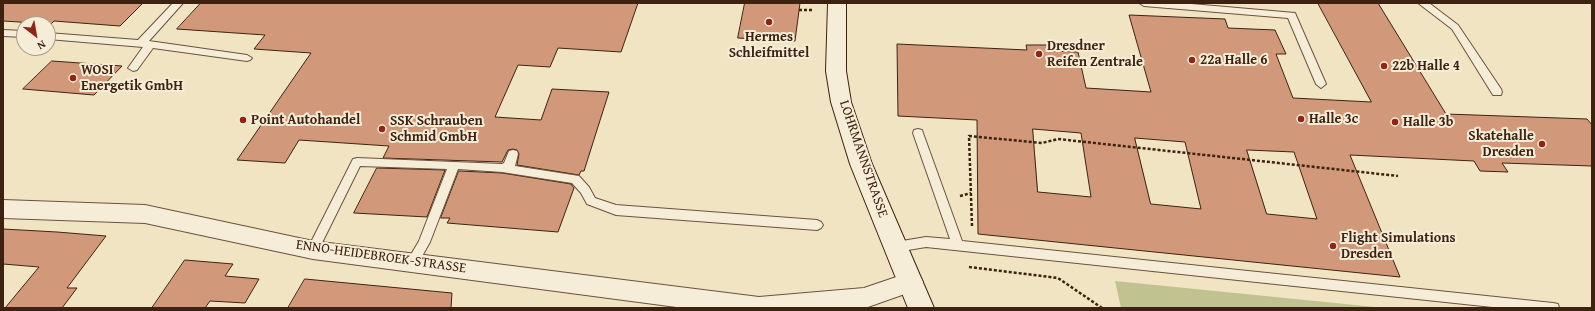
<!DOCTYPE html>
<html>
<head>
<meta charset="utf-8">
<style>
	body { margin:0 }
	#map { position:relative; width:1595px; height:311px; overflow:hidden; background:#f1e4c3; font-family:"Gentium Book Plus",serif }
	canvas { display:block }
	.frame { position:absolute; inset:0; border:4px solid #3e2211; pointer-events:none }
	.north { position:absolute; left:16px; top:16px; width:40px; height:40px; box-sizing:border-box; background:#f6edd8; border:1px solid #ac9c88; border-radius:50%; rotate:149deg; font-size:11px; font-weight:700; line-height:16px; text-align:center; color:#3e2211 }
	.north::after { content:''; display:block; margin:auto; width:14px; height:18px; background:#8f2418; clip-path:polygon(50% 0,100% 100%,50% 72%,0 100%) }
</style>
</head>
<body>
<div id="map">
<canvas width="1595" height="311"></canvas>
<div class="frame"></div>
<div class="north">N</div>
</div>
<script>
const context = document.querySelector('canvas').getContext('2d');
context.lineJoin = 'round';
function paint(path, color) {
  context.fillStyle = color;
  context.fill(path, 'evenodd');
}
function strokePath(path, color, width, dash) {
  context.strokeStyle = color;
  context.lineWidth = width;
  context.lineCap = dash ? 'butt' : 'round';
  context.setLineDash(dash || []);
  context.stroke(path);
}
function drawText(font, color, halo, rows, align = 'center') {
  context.font = font + ' "Gentium Book Plus",serif';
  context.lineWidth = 4;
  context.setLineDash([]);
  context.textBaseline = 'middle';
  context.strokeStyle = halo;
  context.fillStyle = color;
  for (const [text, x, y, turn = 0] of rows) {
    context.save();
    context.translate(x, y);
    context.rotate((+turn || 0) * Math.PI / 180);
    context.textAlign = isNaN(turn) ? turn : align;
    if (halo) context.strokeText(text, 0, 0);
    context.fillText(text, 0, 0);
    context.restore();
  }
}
paint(new Path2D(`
	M1115 281 1385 308H1121Z`), '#c0c290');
const building = new Path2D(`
	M3 3H143L120 26 54 21 51 24 3 21Z
	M201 3H638L621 52 558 48 550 67 518 65 495 117 541 120 552 89 609 92 584 171H581L579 175 517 165 519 154 517 150 513 149 508 150 502 162 383 158 389 146 299 140 285 163 237 160 311 53 254 49 265 35 177 29Z
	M745 3H800L795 41 738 38Z
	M1318 3H1378L1446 114 1587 119 1592 125V166L1502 163 1508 172 1480 171 1474 161 1350 155 1400 277 978 234 977 120 898 116 897 44 1027 50 1026 45H1047L1048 51 1078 52 1086 88 1151 92 1129 15 1225 19 1228 28 1275 30 1286 54H1276L1293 98 1371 102ZM1033 129 1081 133 1091 197 1038 192ZM1135 138 1185 142 1201 209 1151 204ZM1247 150 1294 152 1317 219 1267 214Z
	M52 61 122 66 94 95 23 89Z
	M377 168 445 170 427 217 354 213Z
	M459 171 502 173 571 184 574 188 558 232 447 223 450 218H441Z
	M3 229 57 232 106 236 67 288H77L62 308H5L39 267 3 264Z
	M185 260 233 264 225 276 259 279 245 303 210 301 205 308H152Z
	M305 279 452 293 451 308H288Z`);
paint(building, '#d2987a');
strokePath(building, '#3e2211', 1);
const lane = new Path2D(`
	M173 3H183L149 41 247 55 252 58 250 60 247 61 153 48 137 70 133 71 128 68 143 47 48 39V33L138 40Z
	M1139 3H1180L1295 13 1326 84 1321 88 1316 84 1288 18 1144 6Z
	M1418 3H1429L1458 25 1501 89 1502 92 1501 95H1493L1452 29Z
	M3 30 24 31V37L3 36Z
	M918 129 922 130 923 133 962 241 1553 303 1558 304 1559 308H1502L926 247 896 252 892 250 890 247 892 244 896 242 926 237 950 239 913 133 914 130Z
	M513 150 517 151 518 154 515 166 579 176 589 187 595 198 616 205 817 220 821 222 823 225 821 228 817 230 616 215 587 204 581 193 572 183 502 172 458 169 430 242 416 267 412 268 408 267 406 263 419 241 447 169 360 166 317 253 313 255 309 253 307 250 353 159 357 158 502 164 504 163 509 151Z`);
const street = new Path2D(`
	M3 200 145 205 313 241 759 297 864 288 911 272 919 275 923 282 919 289 865 308H684L313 259 145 223 3 218Z`);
const secondary = new Path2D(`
	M828 3H846V71L851 102 872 164 934 308H908L850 164 831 102 826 71Z`);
strokePath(lane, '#6b523e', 2);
strokePath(street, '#6b523e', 2);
strokePath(secondary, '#3e2211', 2);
strokePath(new Path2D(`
	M799 10H814
	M960 196 971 193
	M972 226 969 136 1042 143 1058 139 1398 176
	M969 267 1058 278 1102 308`), '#3e2211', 2.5, [3, 2]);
paint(lane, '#f6edd8');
paint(street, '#f6edd8');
paint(secondary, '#f6edd8');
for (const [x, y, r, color] of [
	[769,22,4,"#8f2418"],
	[1039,54,4,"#8f2418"],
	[1192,60,4,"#8f2418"],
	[1384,66,4,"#8f2418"],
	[73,78,4,"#8f2418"],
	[1301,119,4,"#8f2418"],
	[243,120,4,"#8f2418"],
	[1395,122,4,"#8f2418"],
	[382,129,4,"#8f2418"],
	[1542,144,4,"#8f2418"],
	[1333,246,4,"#8f2418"]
]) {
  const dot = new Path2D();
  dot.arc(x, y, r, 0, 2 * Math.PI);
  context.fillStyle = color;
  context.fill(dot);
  strokePath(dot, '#f6edd8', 1.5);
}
drawText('bold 14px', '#3e2211', '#f6edd8', [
	["Hermes",769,37,"center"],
	["Schleifmittel",769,53,"center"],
	["Dresdner",1047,46],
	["Reifen Zentrale",1047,62],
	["22a Halle 6",1200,60],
	["22b Halle 4",1392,66],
	["WOSI",81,70],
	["Energetik GmbH",81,86],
	["Halle 3c",1309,119],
	["Point Autohandel",251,120],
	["SSK Schrauben",390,121],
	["Schmid GmbH",390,137],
	["Halle 3b",1403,122],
	["Skatehalle",1534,136,"right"],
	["Dresden",1534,152,"right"],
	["Flight Simulations",1341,238],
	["Dresden",1341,254]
], 'left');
drawText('14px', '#3e2211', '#f6edd8', [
	["LOHRMANNSTRASSE",863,159,71],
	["ENNO-HEIDEBROEK-STRASSE",381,257,8]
]);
</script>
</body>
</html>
